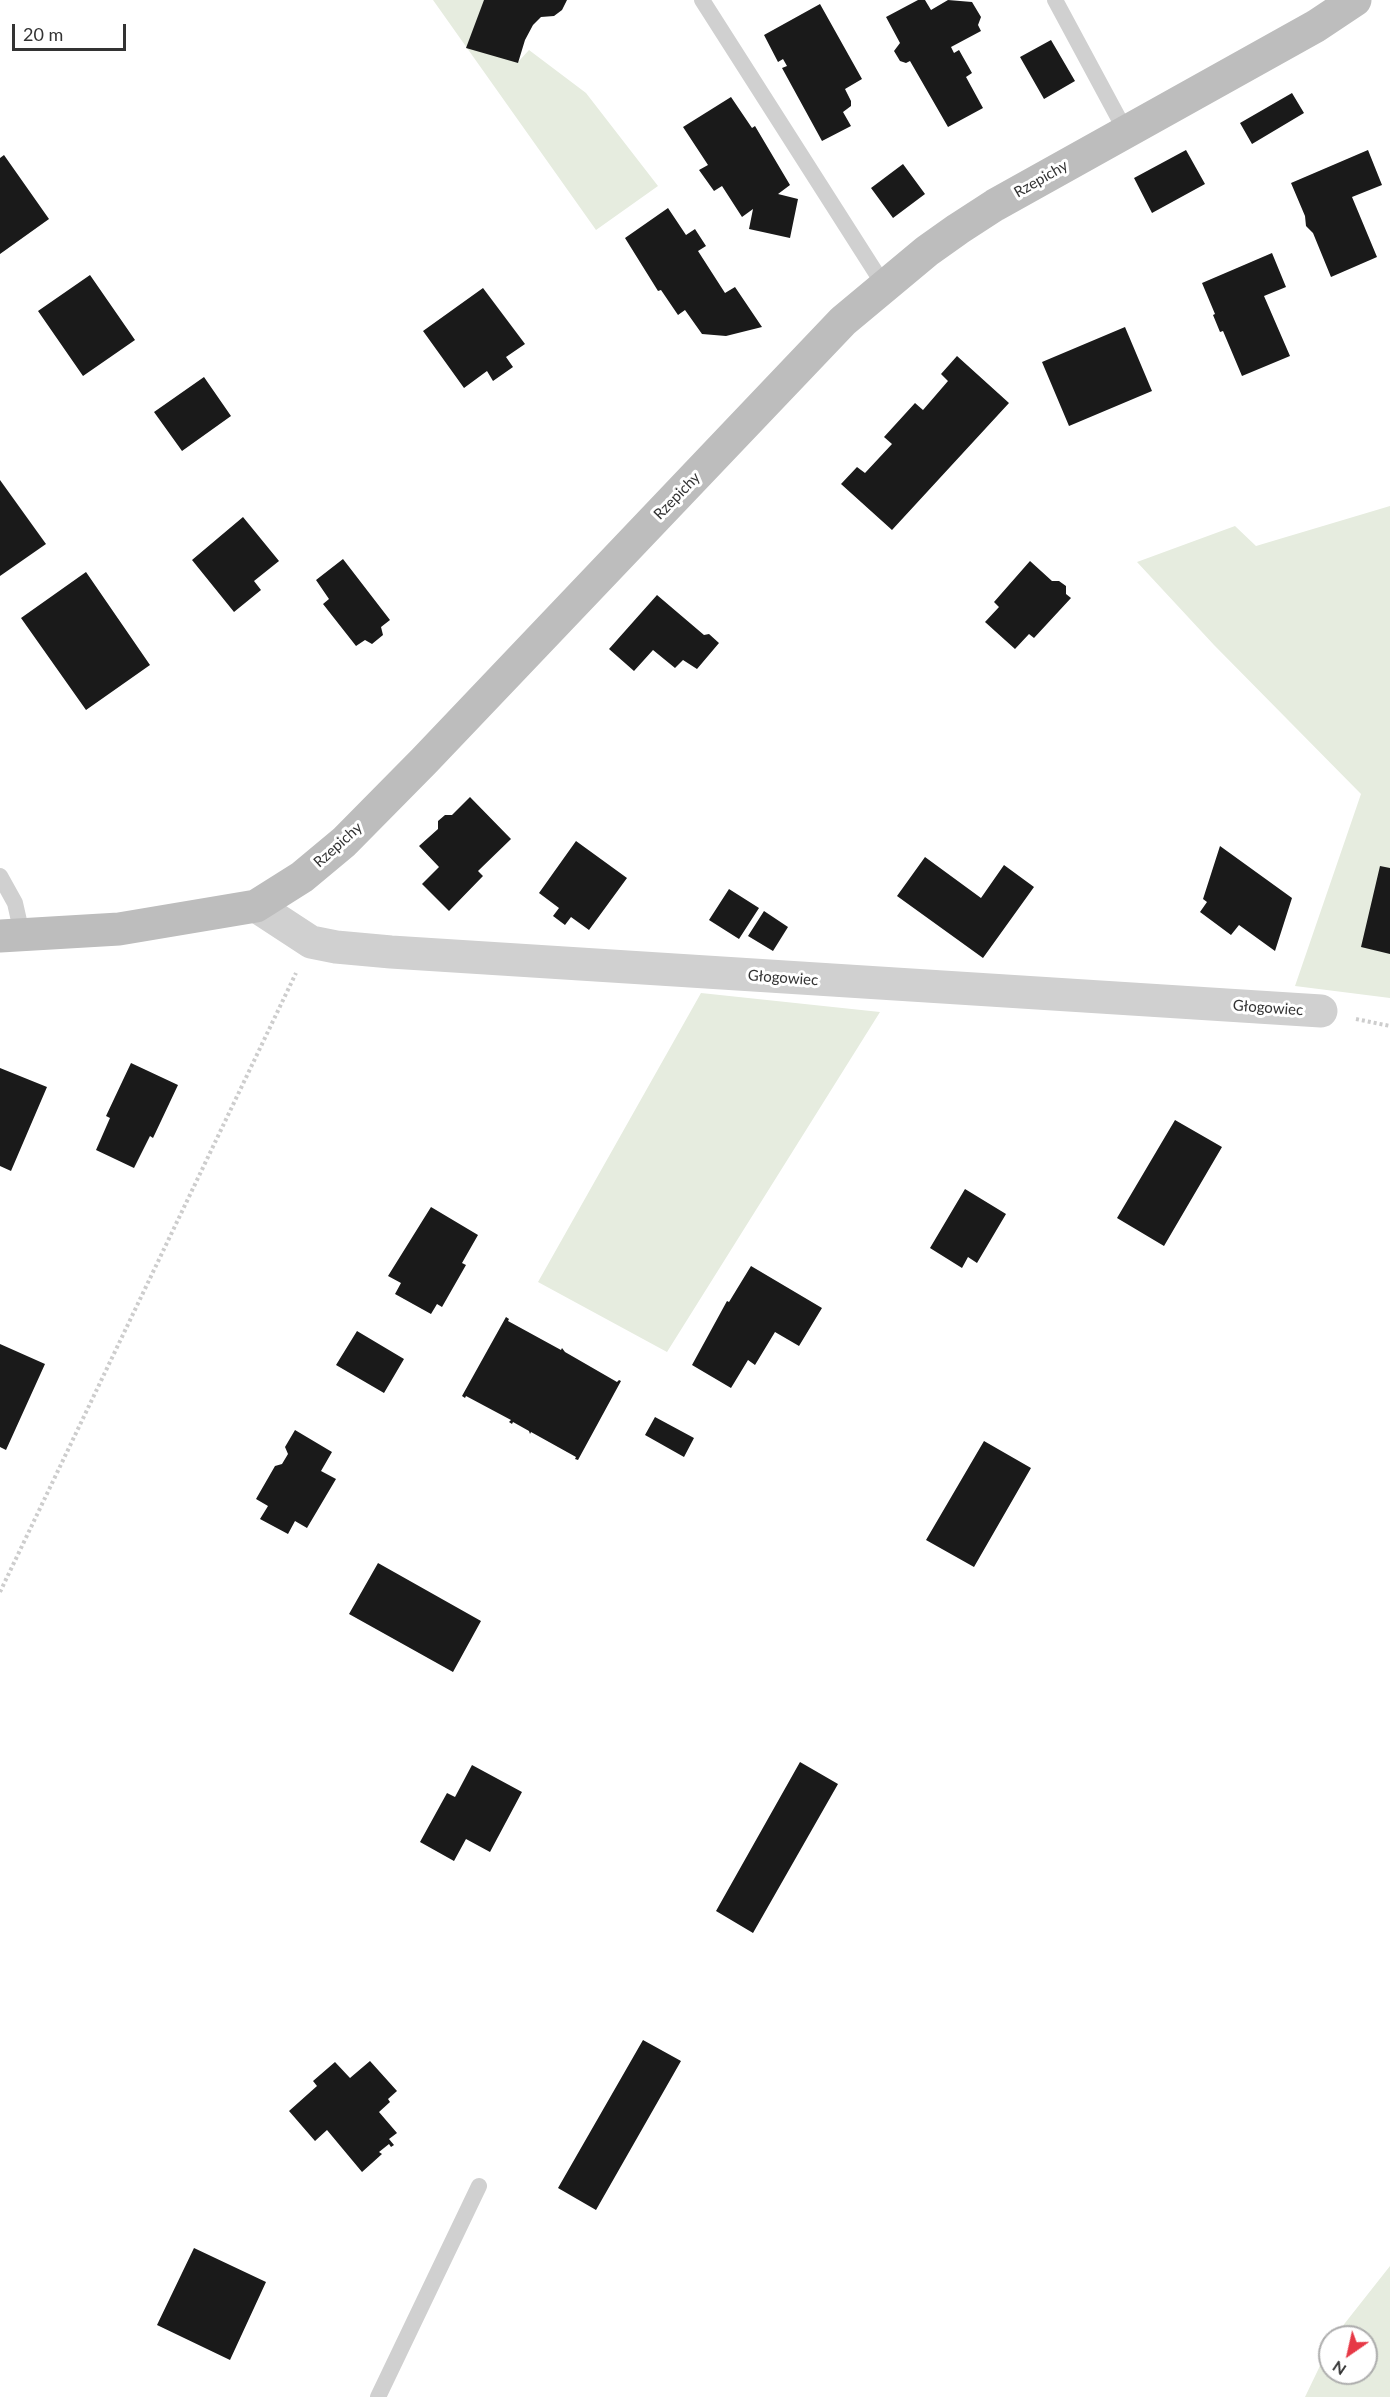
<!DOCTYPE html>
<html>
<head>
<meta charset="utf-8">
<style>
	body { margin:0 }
	#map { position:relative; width:1390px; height:2397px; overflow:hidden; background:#fff; font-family:Lato,sans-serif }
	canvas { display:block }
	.north { position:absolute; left:1318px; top:2325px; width:60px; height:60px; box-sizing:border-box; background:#fff; border:2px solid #adadad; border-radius:50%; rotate:214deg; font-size:16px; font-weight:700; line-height:24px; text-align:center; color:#333 }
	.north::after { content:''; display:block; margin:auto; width:21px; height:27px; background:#e63946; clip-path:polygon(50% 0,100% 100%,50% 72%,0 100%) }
	.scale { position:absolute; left:12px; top:24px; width:114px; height:27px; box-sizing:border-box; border:3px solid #333; border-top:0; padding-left:8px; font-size:18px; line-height:21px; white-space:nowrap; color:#333; -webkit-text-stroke:4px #fff; paint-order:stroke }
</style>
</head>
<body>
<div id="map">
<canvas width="1390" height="2397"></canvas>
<div class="north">N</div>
<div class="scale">20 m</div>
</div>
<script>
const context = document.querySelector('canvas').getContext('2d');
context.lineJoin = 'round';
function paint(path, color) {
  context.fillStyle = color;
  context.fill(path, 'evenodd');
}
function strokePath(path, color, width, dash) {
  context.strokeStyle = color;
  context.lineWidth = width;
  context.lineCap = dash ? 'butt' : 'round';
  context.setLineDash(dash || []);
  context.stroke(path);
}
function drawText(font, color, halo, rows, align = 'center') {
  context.font = font + ' Lato,sans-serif';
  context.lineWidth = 6;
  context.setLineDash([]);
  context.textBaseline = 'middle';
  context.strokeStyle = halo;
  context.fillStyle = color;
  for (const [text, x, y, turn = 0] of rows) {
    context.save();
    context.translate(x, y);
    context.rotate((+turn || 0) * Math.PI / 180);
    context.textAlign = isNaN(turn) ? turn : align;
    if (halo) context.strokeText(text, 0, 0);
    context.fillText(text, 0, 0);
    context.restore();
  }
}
paint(new Path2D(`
	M433 0H495L518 62 529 50 586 93 658 186 596 230Z
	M1390 506V998L1295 986 1361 794 1214 645 1137 562 1235 526 1256 546Z
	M701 993 880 1012 667 1352 538 1282Z
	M1390 2266V2397H1305L1330 2345V2373H1366V2337H1334Z`), '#e6ecdf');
paint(new Path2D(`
	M484 0H567L562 10 554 16 541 17 533 25 525 40 518 63 466 48Z
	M918 0H925L931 10 948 0 972 2 981 17 978 25 981 31 951 47 954 53 959 50 972 73 966 77 983 108 948 127 910 61 906 63 900 61 894 51 900 43 886 17Z
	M820 4 862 79 845 89 851 101V106L843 112 851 126 822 141 782 68 787 66 783 59 778 62 764 35Z
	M1051 40 1075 81 1044 99 1020 57Z
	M1292 93 1304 113 1252 144 1240 123Z
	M731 97 752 128 755 126 790 185 778 194 798 199 790 238 749 229 753 209 742 217 722 186 714 191 699 170 708 165 683 127Z
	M1186 150 1205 184 1152 213 1134 178Z
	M1368 150 1382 185 1352 197 1377 257 1331 277 1313 233 1306 226 1305 216 1291 183Z
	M4 155 49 219 0 254V158Z
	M903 164 925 194 893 218 871 188Z
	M668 208 686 235 695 229 706 246 698 251 725 293 735 287 762 327 726 336 702 334 685 310 678 315 661 290 658 291 625 238Z
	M1272 253 1286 287 1264 296 1290 356 1242 376 1223 331 1220 332 1213 315 1215 314 1202 283Z
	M90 275 135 340 83 376 38 311Z
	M483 288 525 344 506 357 513 367 493 381 487 371 464 388 423 331Z
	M1125 327 1152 391 1069 426 1042 362Z
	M957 356 1009 403 892 530 841 484 857 467 865 473 892 444 884 437 915 403 923 410 948 381 941 374Z
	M204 377 231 416 182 451 154 412Z
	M0 480 46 544 0 576Z
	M243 517 279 561 254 581 261 590 234 612 192 560Z
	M343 559 390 620 381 627 383 635 372 644 365 640 356 646 323 604 329 599 316 580Z
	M1030 561 1052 581H1059L1066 586V594L1071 598 1034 638 1029 634 1015 649 985 622 999 607 994 602Z
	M86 572 150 665 86 710 21 618Z
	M657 595 704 635 709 634 719 643 697 669 683 660 675 668 653 650 634 671 609 649Z
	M470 797 511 839 478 871 483 876 449 911 422 884 439 867 419 846 438 829V821L445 815H452Z
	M576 841 627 878 589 930 571 917 565 925 553 916 559 908 539 893Z
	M1220 846 1292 898 1275 951 1239 925 1231 935 1200 912 1207 902 1203 899Z
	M925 857 981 898 1004 865 1034 887 983 958 897 896Z
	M1380 866 1390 868V954L1361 947Z
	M729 889 759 908 739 939 709 920Z
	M764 911 788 927 773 951 748 936Z
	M131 1063 178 1085 153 1138 150 1136 134 1168 96 1150 110 1118 106 1116Z
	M0 1068 47 1087 11 1171 0 1166Z
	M1175 1120 1222 1147 1164 1246 1117 1218Z
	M965 1189 1006 1214 977 1263 968 1257 962 1268 930 1248Z
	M431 1207 478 1235 462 1263 466 1265 442 1307 437 1304 431 1314 395 1294 401 1283 388 1276Z
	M751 1266 822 1308 799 1346 775 1332 755 1365 748 1360 731 1388 692 1365 727 1301 729 1302Z
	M506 1317 509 1319 508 1321 561 1350 562 1348 565 1352 617 1382 619 1380 621 1381 578 1460 575 1459 576 1457 531 1432 530 1434 529 1431 513 1422 512 1424 509 1422 511 1420 466 1396 465 1398 462 1396Z
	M357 1331 404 1359 384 1393 336 1365Z
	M0 1344 45 1364 6 1450 0 1447Z
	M655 1417 694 1438 684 1457 645 1435Z
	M295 1430 332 1452 321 1471 336 1479 307 1528 295 1521 288 1534 260 1519 268 1506 256 1499 275 1466 282 1464 288 1454 285 1447Z
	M984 1441 1031 1468 974 1567 926 1540Z
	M378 1563 481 1621 453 1672 349 1614Z
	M800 1762 838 1784 753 1933 716 1911Z
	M472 1765 522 1792 490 1852 466 1839 454 1861 420 1842 447 1793 455 1797Z
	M643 2040 681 2061 596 2210 558 2188Z
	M370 2061 397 2091 388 2099 390 2102 379 2112 397 2133 389 2139 394 2145 391 2147 389 2144 379 2152 382 2154 362 2172 327 2130 315 2141 289 2111 317 2086 313 2081 335 2062 350 2078Z
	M194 2248 266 2282 230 2360 157 2325Z`), '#1a1a1a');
strokePath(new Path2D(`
	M1356 1019 1390 1026
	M0 1592 296 973`), '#cdcdcd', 4, [3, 3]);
strokePath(new Path2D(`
	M702 0 885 287
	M1055 0 1126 132
	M0 876 15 903 22 934
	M378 2397 479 2186`), '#d0d0d0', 16);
strokePath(new Path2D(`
	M256 906 311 942 336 947 391 952 1321 1011`), '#d0d0d0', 33);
strokePath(new Path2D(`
	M0 936 119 929 256 906 302 877 344 842 424 761 843 321 927 251 958 229 995 205 1316 26 1355 0`), '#bdbdbd', 33);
drawText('15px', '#333', '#fff', [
	["Rzepichy",1041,179,-30],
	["Rzepichy",677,496,-46],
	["Rzepichy",338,845,-42],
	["Głogowiec",783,978,4],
	["Głogowiec",1268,1008,4]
]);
</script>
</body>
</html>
